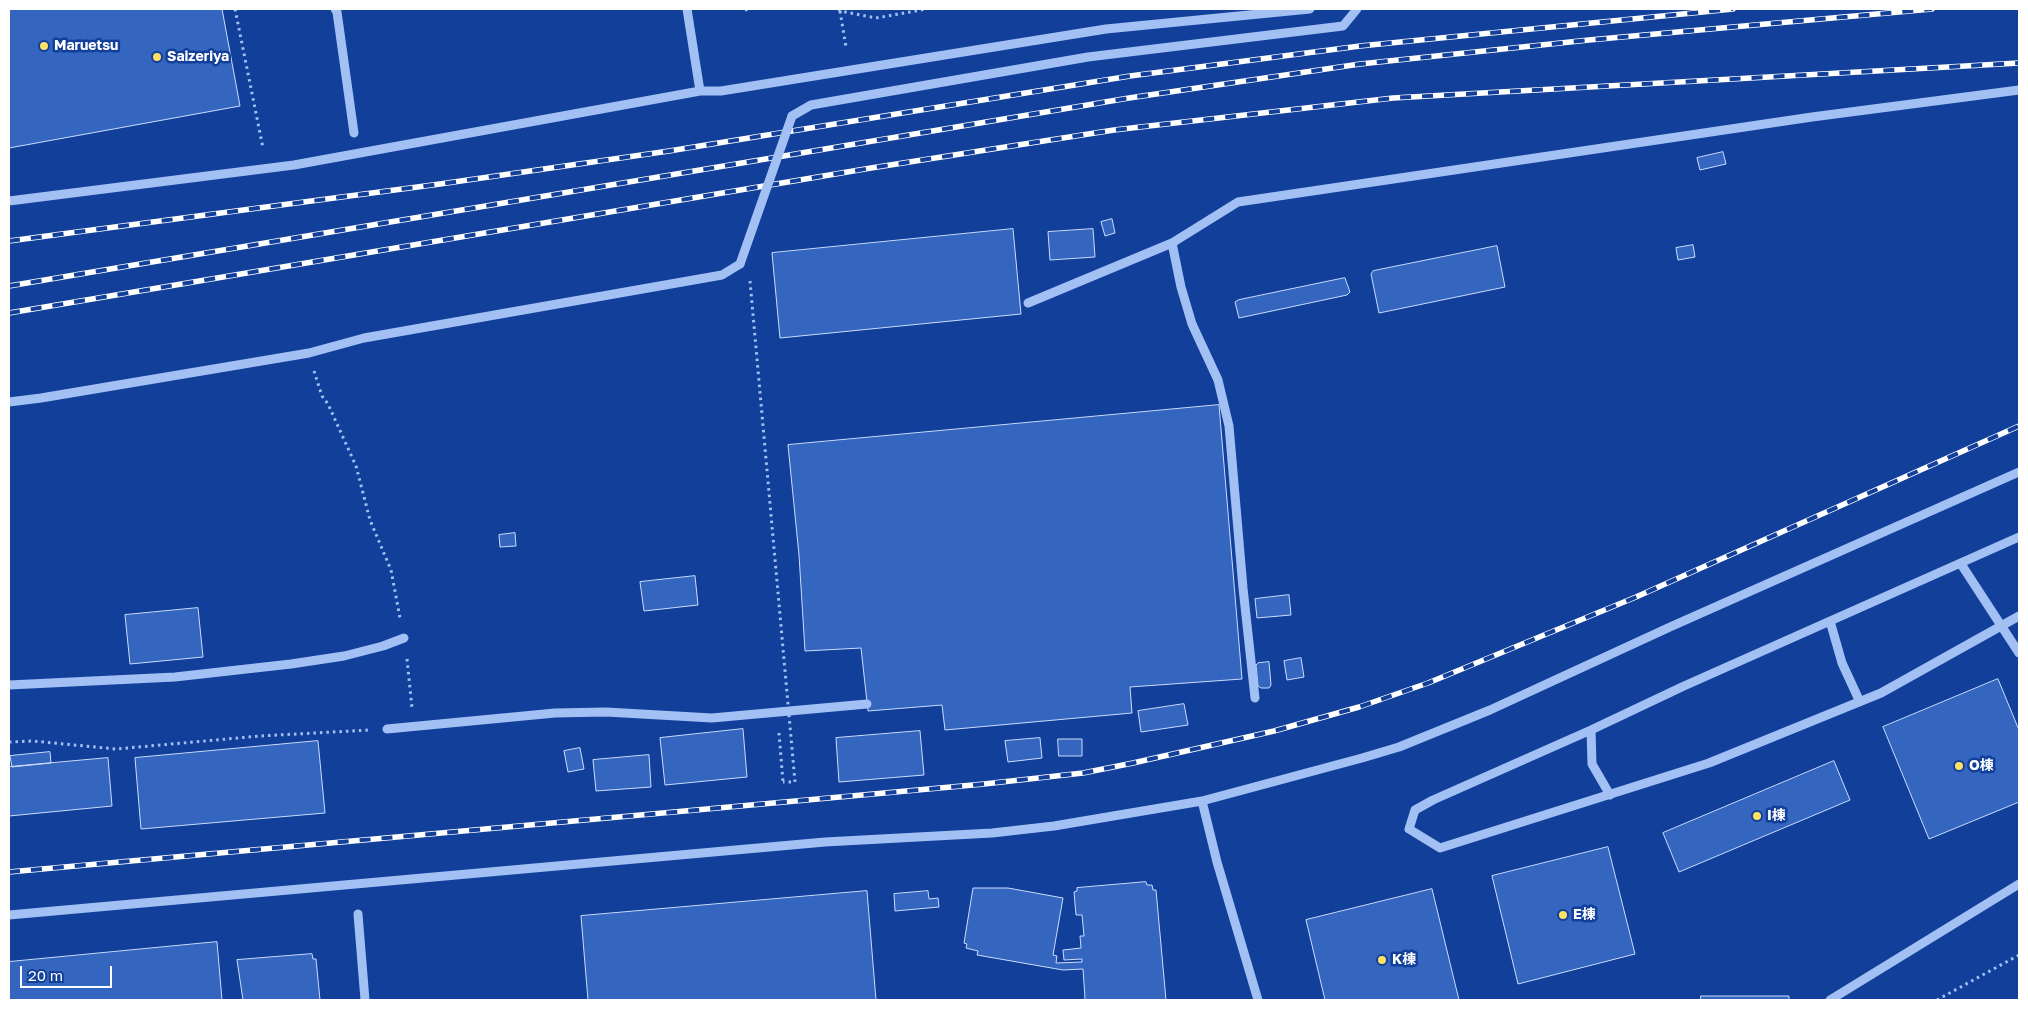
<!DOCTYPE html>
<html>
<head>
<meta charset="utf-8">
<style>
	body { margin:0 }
	#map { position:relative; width:2028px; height:1009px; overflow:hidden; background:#113f99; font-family:"Golos Text",sans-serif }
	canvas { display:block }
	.frame { position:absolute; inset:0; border:10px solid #fff; pointer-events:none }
	.scale { position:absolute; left:20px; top:966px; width:92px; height:22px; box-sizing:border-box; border:2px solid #fff; border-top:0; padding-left:6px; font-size:15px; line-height:18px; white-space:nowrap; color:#fff; -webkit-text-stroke:4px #113f99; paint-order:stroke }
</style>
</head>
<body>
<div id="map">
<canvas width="2028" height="1009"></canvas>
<div class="frame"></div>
<div class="scale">20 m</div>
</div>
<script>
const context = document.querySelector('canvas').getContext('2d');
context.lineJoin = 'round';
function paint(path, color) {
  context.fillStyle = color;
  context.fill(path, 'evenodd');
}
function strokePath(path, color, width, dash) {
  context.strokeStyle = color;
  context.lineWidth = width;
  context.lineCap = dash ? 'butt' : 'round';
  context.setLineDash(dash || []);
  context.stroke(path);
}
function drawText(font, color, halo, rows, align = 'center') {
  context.font = font + ' "Golos Text","Noto Sans JP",sans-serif';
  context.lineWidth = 5;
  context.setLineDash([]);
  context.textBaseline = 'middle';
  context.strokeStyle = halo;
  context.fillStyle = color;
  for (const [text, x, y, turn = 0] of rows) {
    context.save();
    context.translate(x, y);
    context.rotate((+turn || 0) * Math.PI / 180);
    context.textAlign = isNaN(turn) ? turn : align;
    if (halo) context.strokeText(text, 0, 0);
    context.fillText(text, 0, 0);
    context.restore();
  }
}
const building = new Path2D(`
	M9 9H222L240 106 9 148Z
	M1723 152 1726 164 1700 170 1697 158Z
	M1112 219 1115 233 1105 236 1101 222Z
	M1013 229 1021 314 780 338 772 253Z
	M1093 229 1095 257 1050 260 1048 232Z
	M1693 245 1695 257 1678 260 1676 248Z
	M1497 246 1505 287 1379 313 1371 274 1373 271Z
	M1345 278 1350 292 1347 295 1239 318 1235 302 1238 300Z
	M1219 405 1242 679 1130 687 1132 713 945 730 942 705 868 711 861 648 805 651 799 555 788 445Z
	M515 533 516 546 500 547 499 535Z
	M695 576 698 605 644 611 640 582Z
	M1289 595 1291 615 1257 618 1255 599Z
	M198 608 203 657 130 664 125 615Z
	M1301 658 1304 677 1287 680 1284 661Z
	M1269 662 1271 685 1269 688H1261L1258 686 1256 665 1258 663Z
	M1998 679 2019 730V802L1929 839 1883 727Z
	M1184 704 1188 725 1141 732 1138 711Z
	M743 729 747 777 665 785 660 738Z
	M920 731 924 775 839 782 836 738Z
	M1040 738 1042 758 1008 762 1005 741Z
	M1058 739H1082V756H1059Z
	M318 741 325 813 141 829 135 758Z
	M580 748 584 769 568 772 564 751Z
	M50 752 51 763 12 767 10 756Z
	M649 755 651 787 596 791 593 760Z
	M108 758 112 806 9 816V767Z
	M1834 761 1850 800 1679 872 1663 833Z
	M1608 847 1635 954 1518 984 1492 876Z
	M1146 882 1147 885H1152L1153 890H1156L1166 1000H1084L1085 998 1083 969 1063 970 977 955 978 951 966 948 967 944 964 943 973 888H1008L1063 898 1053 955 1057 956 1056 963 1082 962V959L1064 960 1063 950 1081 948 1080 936H1084L1082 915H1076L1074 892 1077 891V888Z
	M1432 889 1459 1000H1325L1306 920Z
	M867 891 876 1000H588L581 916Z
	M928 891 929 899 938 898 939 907 895 911 894 894Z
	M217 942 222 1000H9V962Z
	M312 954 313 959H316L320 1000H243L237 960Z
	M1701 996H1789V1000H1701Z`);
paint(building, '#3465bf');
strokePath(building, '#cbddfe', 1);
strokePath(new Path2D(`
	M235 9 263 148
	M839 9 840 11 876 18 927 9
	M745 10 751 9
	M840 11 846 47
	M314 371 322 396 328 404 356 466 370 520 391 570 400 618
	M407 659 412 708
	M779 733 783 782
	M9 742 33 741 116 749 260 736 369 730
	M1937 1000 2019 955`), '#a2c0f4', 3, [2.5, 4]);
strokePath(new Path2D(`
	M335 9 337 12 354 133
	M687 9 700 91
	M792 116 811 105 1088 57 1343 26 1357 9
	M9 201 294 165 700 91H721L1106 29 1310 9
	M1028 303 1172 243
	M9 402 41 398 309 353 364 338 722 275 740 264
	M2019 537 1684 686 1591 730 1433 800 1415 810 1409 829 1440 848 1709 763 1881 693 2019 616
	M1961 564 2019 653
	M1830 621 1842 663 1860 702
	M9 685 175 677 291 664 344 656 383 646 404 638
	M1255 698 1243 588 1229 426 1218 380 1192 324 1181 287 1172 243 1238 202 1812 117 2019 90
	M387 729 555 713 606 712 712 718 867 704
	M1591 730 1592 764 1610 795
	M1202 801 1217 862 1258 1000
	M358 914 365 1000
	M9 915 825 842 992 833 1054 826 1202 801 1362 758 1399 747 1490 710 1670 627 2019 472
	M1830 1000 2019 884`), '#a2c0f4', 9);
const rail = new Path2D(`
	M9 241 440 184 669 151 1130 76 1360 46 1733 9
	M9 286 1129 98 1360 64 1589 40 1932 9
	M9 313 871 168 1114 130 1393 98 2019 63
	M9 872 984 784 1083 773 1133 763 1274 731 1359 707 1428 683 1636 597 2019 426`);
strokePath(rail, '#fff', 5.5);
strokePath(rail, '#113f99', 4, [11]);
strokePath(new Path2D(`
	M750 281 795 782H783`), '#a2c0f4', 3, [2.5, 4]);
strokePath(new Path2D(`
	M740 264 792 116`), '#a2c0f4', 9);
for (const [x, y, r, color] of [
	[44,46,5,"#ffe165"],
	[157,57,5,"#ffe165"],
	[1959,766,5,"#ffe165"],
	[1757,816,5,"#ffe165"],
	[1563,915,5,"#ffe165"],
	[1382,960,5,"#ffe165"]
]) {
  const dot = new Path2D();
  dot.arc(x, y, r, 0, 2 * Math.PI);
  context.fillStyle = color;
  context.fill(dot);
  strokePath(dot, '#113f99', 2);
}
drawText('bold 14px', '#fff', '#113f99', [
	["Maruetsu",54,46],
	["Saizeriya",167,57],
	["O棟",1969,766],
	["I棟",1767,816],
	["E棟",1573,915],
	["K棟",1392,960]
], 'left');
</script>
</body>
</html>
